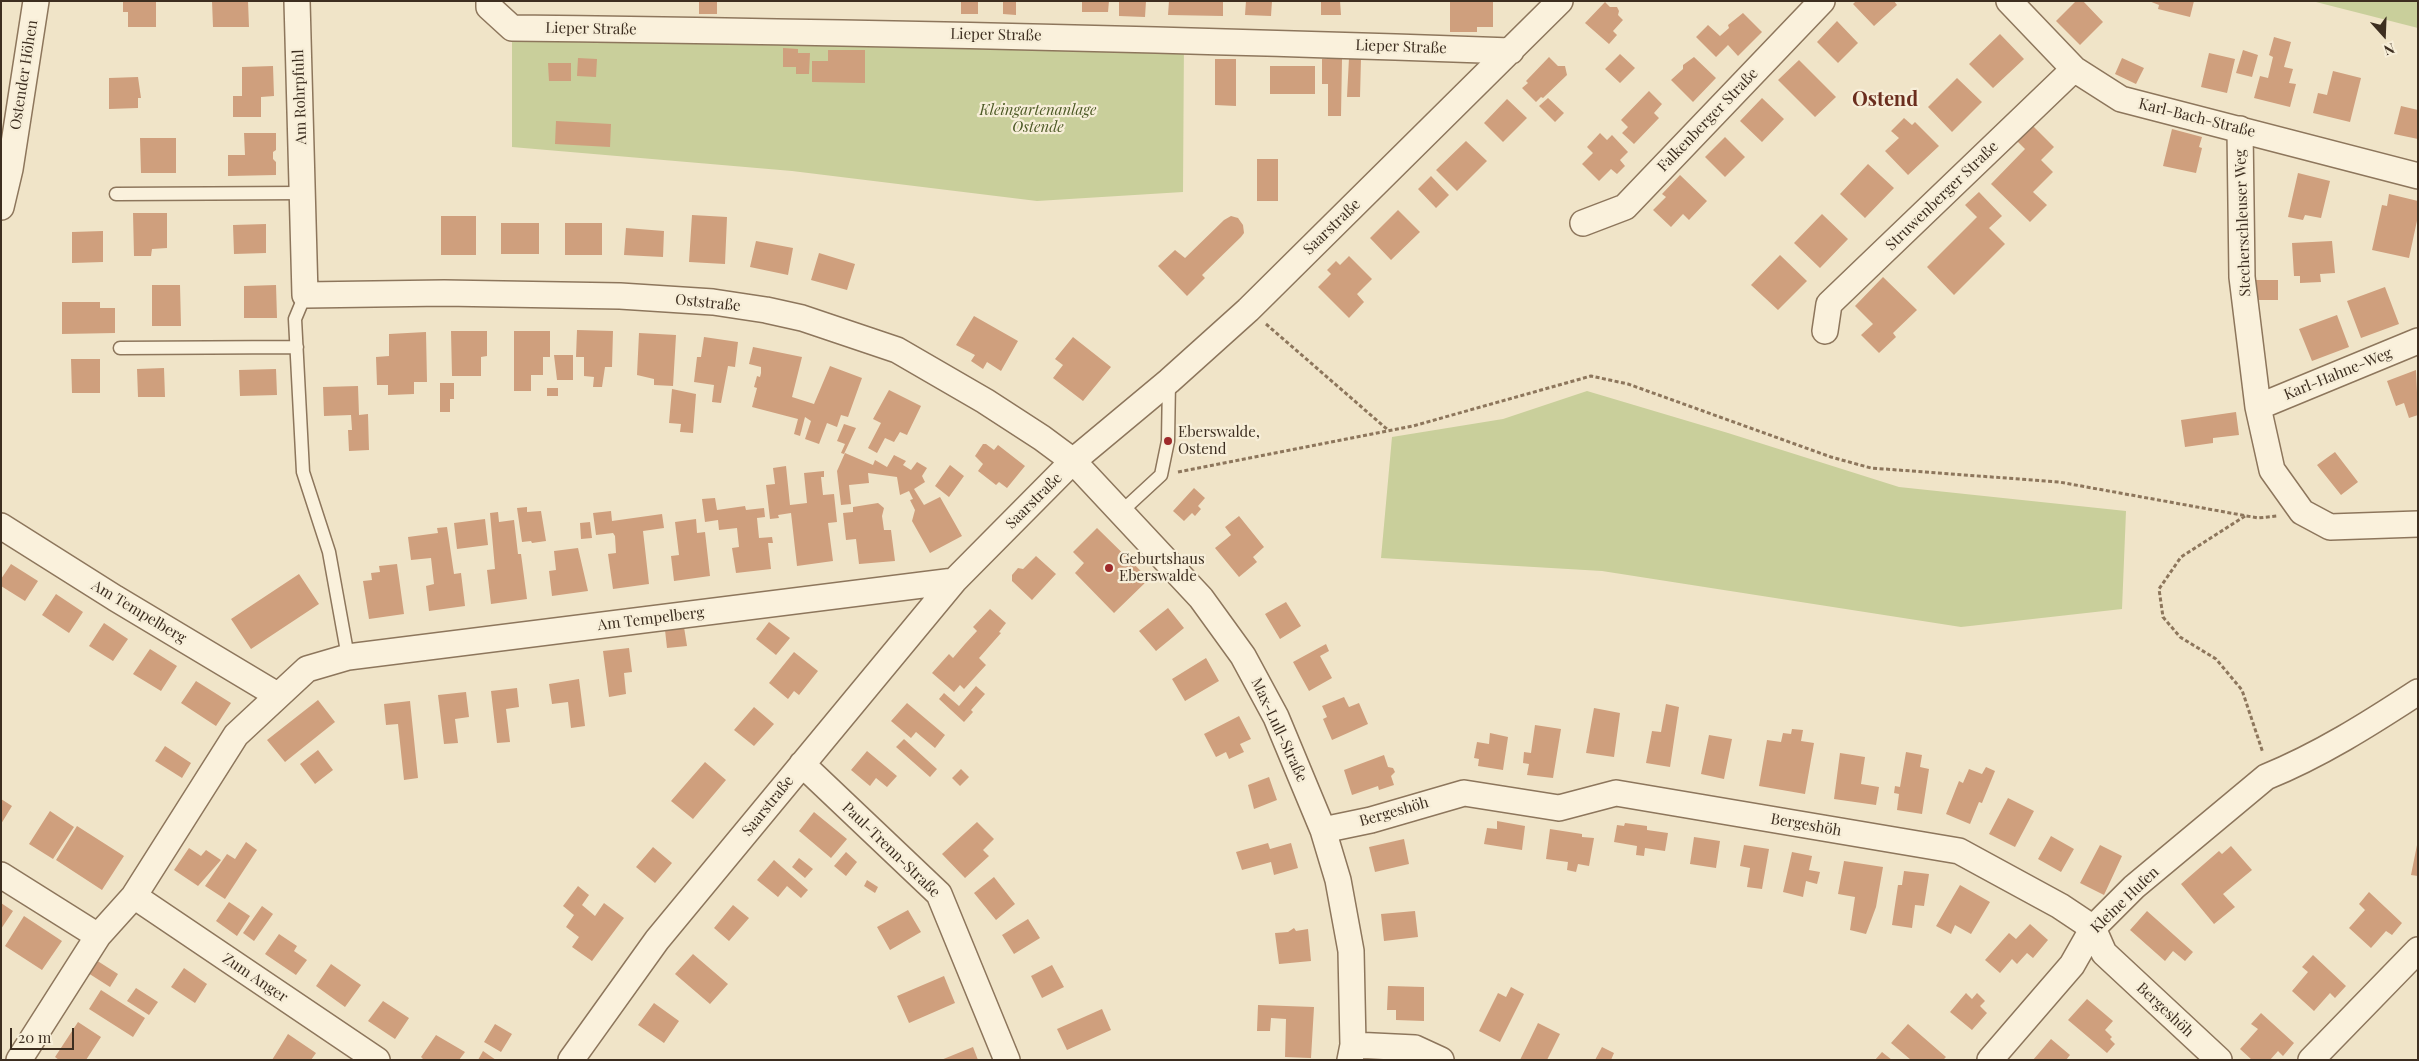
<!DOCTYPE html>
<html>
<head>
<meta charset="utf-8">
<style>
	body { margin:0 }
	#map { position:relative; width:2419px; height:1061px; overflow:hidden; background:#f0e4c8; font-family:"Playfair Display",serif }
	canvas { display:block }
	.frame { position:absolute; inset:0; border:2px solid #3d2e20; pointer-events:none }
	.north { position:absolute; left:2359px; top:10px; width:50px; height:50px; -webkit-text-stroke:4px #f7eed8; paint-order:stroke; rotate:160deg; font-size:14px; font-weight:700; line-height:20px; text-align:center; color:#3d2e20 }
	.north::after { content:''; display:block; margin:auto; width:18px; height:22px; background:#3d2e20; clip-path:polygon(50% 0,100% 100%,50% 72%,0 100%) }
	.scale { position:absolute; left:10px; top:1028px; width:64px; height:22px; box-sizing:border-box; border:2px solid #3d2e20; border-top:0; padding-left:6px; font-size:15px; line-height:18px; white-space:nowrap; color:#3d2e20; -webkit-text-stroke:4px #f7eed8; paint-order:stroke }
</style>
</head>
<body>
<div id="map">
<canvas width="2419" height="1061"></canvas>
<div class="frame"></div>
<div class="north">N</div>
<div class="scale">20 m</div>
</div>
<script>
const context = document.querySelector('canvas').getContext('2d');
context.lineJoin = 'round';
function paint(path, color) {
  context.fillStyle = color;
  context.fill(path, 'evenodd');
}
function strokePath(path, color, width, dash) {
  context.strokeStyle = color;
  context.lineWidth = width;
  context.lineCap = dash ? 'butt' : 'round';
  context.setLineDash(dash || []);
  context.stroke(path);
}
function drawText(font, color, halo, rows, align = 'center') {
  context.font = font + ' "Playfair Display",serif';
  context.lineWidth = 4.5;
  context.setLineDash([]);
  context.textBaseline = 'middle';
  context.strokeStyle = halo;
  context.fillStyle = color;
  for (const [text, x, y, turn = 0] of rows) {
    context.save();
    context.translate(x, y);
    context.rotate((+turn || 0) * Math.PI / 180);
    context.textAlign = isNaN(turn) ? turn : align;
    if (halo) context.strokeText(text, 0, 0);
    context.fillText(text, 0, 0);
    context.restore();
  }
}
paint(new Path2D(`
	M2312 1H2418V28Z
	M512 28 1184 39 1183 192 1037 201 792 171 512 147Z
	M1587 391 1728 433 1899 487 2126 511 2122 609 1961 627 1602 571 1381 558 1392 437 1503 419Z`), '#c9cf9b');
paint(new Path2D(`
	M123 1H156V27H128V12H123Z
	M212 1H248L249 27H213Z
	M699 1H717V14H699Z
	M961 1H978V14H961Z
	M1003 1H1016V15L1003 14Z
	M1082 1H1109L1108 12H1082Z
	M1119 1H1146L1145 17 1119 16Z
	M1169 1H1223V16L1168 15Z
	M1246 1H1272L1271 16 1245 15Z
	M1321 1H1340L1341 15H1321Z
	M1450 1H1493V27H1477V32H1450Z
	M1856 1H1894L1897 5 1874 26 1853 4Z
	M2076 1H2083L2103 22 2080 45 2056 21Z
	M2149 1H2194L2190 17 2158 9 2159 5Z
	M1605 2 1610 7H1617L1619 11 1618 15 1623 20 1613 31 1617 35 1609 44 1585 23Z
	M1743 13 1762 32 1738 56 1728 45 1716 57 1696 37 1708 25 1720 36 1729 28 1728 25Z
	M1837 21 1858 43 1838 63 1817 42Z
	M2000 34 2024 59 1993 88 1969 64Z
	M2274 37 2291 42 2284 67 2293 69 2289 83 2296 84 2290 107 2254 98 2260 76 2268 78 2273 57 2269 55Z
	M783 48 798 49V53H810L809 74H796V67H783Z
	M828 50H865V83L812 82V61H828Z
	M2243 50 2258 55 2252 77 2236 73Z
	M2209 53 2235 59 2227 93 2201 87Z
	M1620 54 1635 68 1620 83 1605 69Z
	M1549 57 1558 66H1565L1567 75 1543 98 1541 97 1536 102 1522 88 1528 83 1526 81Z
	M1694 57 1716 78 1693 102 1671 80 1683 69V65Z
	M578 58 597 59 596 77 577 76Z
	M1349 58 1361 59 1360 97H1347Z
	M2122 58 2144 68 2136 84 2115 74Z
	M1215 59H1236V106L1215 105Z
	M1322 59H1342L1341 116H1328V84H1322Z
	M1799 60 1836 97 1815 117 1778 80Z
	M548 63H571V81H549Z
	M273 66 274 96 261 97V117H233V96H242V67Z
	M1270 66H1315V94H1270Z
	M2333 71 2361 78 2350 122 2313 113 2318 93 2327 95Z
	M138 77 141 98H138V108L109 109V78Z
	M1957 78 1982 102 1952 132 1928 107Z
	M1649 91 1662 104 1654 113 1659 118 1634 144 1622 133 1628 127 1621 120Z
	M1548 98 1564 113 1555 122 1539 106Z
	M1762 98 1784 119 1762 142 1740 121Z
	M1507 99 1527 118 1503 142 1484 123Z
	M2401 106 2418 110V139L2394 134Z
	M1904 118 1912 125 1915 122 1939 146 1908 175 1885 151 1899 138 1891 131Z
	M556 121 611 124 610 147 555 144Z
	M2032 125 2054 147 2041 160 2053 172 2033 192 2047 205 2030 222 1991 184 2025 149 2017 141Z
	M2172 129 2202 137 2199 147 2202 148 2196 173 2163 166Z
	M244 133H276V150L273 152V159L276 162V175L228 176V155H245Z
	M1600 133 1607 140 1612 135 1628 152 1620 160 1625 166 1617 174 1611 169 1599 181 1582 164 1593 153 1587 147Z
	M1725 137 1745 157 1725 177 1705 157Z
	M140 138H176V173H141Z
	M1466 141 1487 161 1457 191 1436 170Z
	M1257 159H1278V201H1257Z
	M1868 164 1894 188 1865 218 1840 194Z
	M2298 173 2330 181 2321 218 2305 215 2303 220 2288 217Z
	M1680 175 1707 201 1689 220 1683 214 1671 227 1653 210 1666 197 1662 194Z
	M1431 176 1449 195 1436 208 1418 189Z
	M1979 192 2002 216 1989 228 2005 244 1954 295 1927 267 1977 217 1965 205Z
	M2389 194 2418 201V216L2409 258 2372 250 2382 205 2387 206Z
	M1398 210 1420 232 1391 260 1370 238Z
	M133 213H167V248L152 249 151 256H134Z
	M1822 214 1848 239 1820 268 1794 243Z
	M692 215 727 217 725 264 689 262Z
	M441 216H476V255H441Z
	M1231 216 1238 218 1243 225 1244 233 1241 237 1202 275 1205 278 1187 296 1158 266 1175 250 1185 258 1224 220Z
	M501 223H539V254H501Z
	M565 223H602V255H565Z
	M266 224V253L234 254 233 225Z
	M626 228 664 231 663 257 624 255Z
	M103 231V262L72 263V232Z
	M756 241 793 248 788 275 750 267Z
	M2332 241 2335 273 2320 274 2321 282 2300 283V276H2294L2292 243Z
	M819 253 855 264 847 290 811 280Z
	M1780 255 1807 281 1778 310 1751 285Z
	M1349 256 1372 279 1357 294 1364 302 1349 318 1318 287 1331 274 1327 270 1336 261 1340 265Z
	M1883 277 1917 310 1893 333 1896 337 1879 353 1861 335 1873 324 1855 306Z
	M2253 280H2278V300H2253Z
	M152 285H180L181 326H152Z
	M276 285 277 318H244V286Z
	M2385 287 2399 324 2361 338 2347 301Z
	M62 302H100V308H115V333L62 334Z
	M2337 315 2349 347 2312 361 2299 329Z
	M974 316 1018 341 1001 371 987 362 983 369 971 361 975 355 956 345Z
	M577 330 613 331 612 367H605L602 387H593L594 377 584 376V357H576Z
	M451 331H487V356L481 357V376H452Z
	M514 331H550V357H543V375H531V391H514Z
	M426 332 427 382H414V394L388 395V385H377L376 357 389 356V334Z
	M639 333 676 335 673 386 654 385V379L637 375Z
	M704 337 738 342 735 367 728 366 721 403 712 402 714 385 694 382 697 357H701Z
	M1073 337 1111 367 1083 401 1053 378 1063 365 1055 359Z
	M753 347 802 357 792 397 814 404 830 366 862 378 848 417 841 415 837 427 827 423 819 444 805 439 811 421 805 417 800 436 794 434 798 419 752 407 757 388 754 387 757 376 760 377 761 373V367L749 364Z
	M554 355H573V380H557Z
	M71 359H100V393H72Z
	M164 368 165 397H138L137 369Z
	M276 369 277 395 240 396 239 370Z
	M2416 370 2418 415 2409 418 2404 403 2396 406 2387 381Z
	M440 383H454V399H450V412H440Z
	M358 386 359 415 368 414 369 450 349 451 348 430H352L351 415 324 416 323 387Z
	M547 388H558V396H547Z
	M672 389 696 394 693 433 680 432 681 424 669 423Z
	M889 390 921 406 907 435 900 432 894 442 885 438 877 453 868 448 881 423 873 419Z
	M2236 412 2239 435 2213 438V443L2185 447 2181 420Z
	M844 424 856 428 844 454 841 453 845 444 837 441Z
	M983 444H986L994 450 998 445 1025 466 1007 488 999 482 996 485 978 471 983 464 975 456Z
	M2335 452 2358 482 2341 495 2317 465Z
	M845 453 873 465 875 460 887 467 894 455 906 461 903 465 911 470 917 462 927 468 922 476 925 482 914 489 924 505 940 497 962 536 930 553 912 521 915 510 910 500 913 499 909 491 900 495 897 477 868 473 869 483 849 485 851 504 841 505 837 471Z
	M950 465 964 476 949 497 935 486Z
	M786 466 790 505 807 503 804 473 824 471V477H821L823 495 834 494 837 522 828 523 833 561 797 566 791 513 778 515 779 518 770 519 766 485 775 484 773 468Z
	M1194 488 1205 498 1198 506 1201 509 1195 516 1192 513 1184 521 1173 511Z
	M715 498 717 510 745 506 746 510 764 508 765 517 757 518 759 538 772 537 773 543H768L771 569 736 573 732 548 739 547 737 528 719 530 718 520 705 522 702 499Z
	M878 503 884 508 882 516 884 530H891L895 561 859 564 856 539 846 540 843 513 853 512V507Z
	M527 507V512L541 511 546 541 532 543 531 541 522 542 517 508Z
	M611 511 612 521 662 514 664 528 643 531 649 584 613 589 608 554 616 553 615 536 613 533 596 535 593 513Z
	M498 512 499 522 514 520 518 554H521L527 599 491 604 487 570 495 569 490 513Z
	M1239 516 1264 547 1253 557 1257 562 1239 577 1215 548 1231 535 1225 527Z
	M485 519 488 545 457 549 454 523Z
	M696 519 697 533 705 532 710 576 674 581 671 556 679 555 675 522Z
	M590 522 592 538 581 539 580 523Z
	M447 527 454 574 461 573 465 606 429 611 426 586 434 584 431 558 411 560 408 537 438 533 437 528Z
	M1097 528 1149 579 1114 613 1075 573 1084 563 1073 552Z
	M578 548 588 591 552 596 549 571 556 570 554 551Z
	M1036 556 1056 574 1032 600 1012 581V575L1018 568 1023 569Z
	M11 564 38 581 25 601 1 586V579Z
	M397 564 404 614 369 619 363 581 372 580 371 573 380 572 379 566Z
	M299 574 319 604 251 649 231 619Z
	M56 594 83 612 69 633 42 615Z
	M1286 602 1301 626 1280 639 1265 614Z
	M1168 608 1184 628 1156 651 1139 631Z
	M990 609 1006 623 999 632 1001 633 979 658 986 665 964 689 960 685 954 692 932 673 949 654 953 658 965 644 977 631 973 627Z
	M769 622 790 638 776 655 756 639Z
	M104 623 128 639 113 661 89 646Z
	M684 627 687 646 667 648 665 630Z
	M1326 644 1329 651 1320 656 1332 678 1309 691 1293 662Z
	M629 648 632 672 624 673 626 694 609 697 603 651Z
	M150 649 177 666 161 691 133 674Z
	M794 652 818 671 799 695 794 691 788 699 769 683Z
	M1206 658 1219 681 1185 701 1172 679Z
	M579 679 585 726 571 728 568 702 552 704 549 684Z
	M196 681 231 703 216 726 181 703Z
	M976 686 985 694 971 710 973 712 964 722 939 699 944 693 959 706Z
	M517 688 519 707 506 709 510 742 497 743 491 691Z
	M466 692 469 717 455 719 458 743 444 744 438 695Z
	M1344 697 1349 707 1359 703 1368 724 1332 740 1323 719 1327 717 1322 706Z
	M318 700 335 722 285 762 267 740Z
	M410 701 418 778 404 780 398 724 386 725 384 704Z
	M907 703 945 735 935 748 916 732 911 738 891 721Z
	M1666 704 1679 707 1670 767 1646 763 1652 731 1661 732Z
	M754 707 774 724 754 746 734 730Z
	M1594 708 1620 713 1614 757 1586 753Z
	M1239 716 1251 739 1240 744 1244 752 1229 759 1226 752 1216 757 1204 734Z
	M1535 725 1561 729 1553 778 1527 775 1529 764 1523 763 1524 752 1531 753Z
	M1792 729 1803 730 1801 741 1814 743 1805 794 1759 786 1767 740 1781 742 1783 733 1791 734Z
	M1490 733 1508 737 1503 770 1478 766 1479 759 1474 758 1477 742 1489 744Z
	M1709 735 1732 739 1724 779 1701 774Z
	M904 739 937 769 930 777 896 747Z
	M165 746 191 763 182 778 155 761Z
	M318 750 333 770 315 784 300 764Z
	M867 751 897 776 887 787 876 778 870 786 851 770Z
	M1906 752 1922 755 1920 767 1929 769 1922 814 1897 810 1899 794 1894 793 1895 786 1900 787Z
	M1840 753 1865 757 1861 784 1879 787 1876 805 1834 799Z
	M1384 755 1388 767 1393 768 1395 772 1391 776 1394 785 1379 790 1378 786 1352 795 1344 770Z
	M705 762 726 780 693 819 671 801Z
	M1986 767 1995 771 1982 803 1979 802 1970 824 1946 814 1959 781 1963 783 1969 769 1982 774Z
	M961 769 969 777 960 786 952 778Z
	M1269 777 1277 800 1254 809 1248 785Z
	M2008 798 2034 811 2015 847 1989 834Z
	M1 799 12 806 1 824Z
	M50 811 74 827 53 859 29 844Z
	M814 812 847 839 831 858 799 831Z
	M1497 821 1525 826 1522 850 1484 844 1487 828 1497 829Z
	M977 822 994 839 983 850 989 856 965 878 942 854Z
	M1625 823 1647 826V830L1668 833 1665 851 1645 848 1644 856 1636 855 1637 846 1614 842 1617 825 1624 826Z
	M77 826 124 856 102 890 56 860Z
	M1550 829 1582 834V837L1594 838 1589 866 1578 864 1576 872 1567 870 1568 862 1546 859Z
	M2051 836 2074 849 2061 872 2038 859Z
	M1694 837 1720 841 1716 868 1690 864Z
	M1404 839 1409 864 1375 872 1369 847Z
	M246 842 257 850 225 899 205 886 227 854 235 859Z
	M1268 843 1270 849 1291 843 1298 868 1274 875 1271 862 1242 870 1236 852Z
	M1744 845 1769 849 1762 889 1747 887 1750 868 1740 866Z
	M2100 845 2122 856 2104 895 2080 883Z
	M2417 845H2418V876L2411 875Z
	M2231 846 2252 870 2223 894 2235 907 2214 924 2181 884 2219 851 2222 854Z
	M653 847 672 863 655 883 636 867Z
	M189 848 201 856 206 850 221 860 198 886 174 870Z
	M846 852 857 862 846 876 834 866Z
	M1792 852 1812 856 1809 870 1820 872 1817 884 1806 881 1803 897 1783 892Z
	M799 858 813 869 805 878 792 867Z
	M774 860 808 890 801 898 787 886 778 897 757 880Z
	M1844 861 1883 867 1876 907 1866 934 1850 930 1855 897 1838 894Z
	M1904 871 1929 874 1924 906 1915 905 1912 928 1892 925 1898 885H1902Z
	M994 877 1015 904 996 920 974 893Z
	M867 880 878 887 875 893 864 886Z
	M1960 885 1990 902 1971 934 1955 925 1951 934 1936 926Z
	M578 886 589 895 582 905 595 916 604 903 624 918 592 961 572 947 579 937 566 927 574 915 563 906Z
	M2369 892 2402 923 2392 935 2386 931 2371 948 2349 928 2365 910 2359 904Z
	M229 902 250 916 237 936 216 921Z
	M1 903 13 911 1 929Z
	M733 905 749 918 729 941 714 928Z
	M262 906 273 914 254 941 243 933Z
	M908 910 921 932 890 950 877 927Z
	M1415 911 1418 937 1384 941 1381 914Z
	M2147 911 2193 952 2185 961 2173 951 2165 961 2130 930Z
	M24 916 62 941 42 970 5 946Z
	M1028 919 1040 938 1014 954 1002 935Z
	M2030 924 2048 940 2033 958 2027 953 2017 964 2012 959 2000 973 1985 960 2009 933 2016 939Z
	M1294 928 1296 931 1308 929 1311 961 1279 964 1275 933 1288 932Z
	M279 934 297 946 294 951 307 960 296 975 265 954Z
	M693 954 728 984 710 1004 675 974Z
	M2313 955 2346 986 2335 998 2330 993 2314 1011 2292 991 2308 972 2302 967Z
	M96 960 118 974 110 987 88 973Z
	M331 964 361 985 345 1007 316 986Z
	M1052 965 1064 987 1042 998 1031 976Z
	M184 968 207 984 195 1003 171 987Z
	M944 976 955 1003 909 1023 897 996Z
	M1388 986 1424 987V1021L1396 1020V1010H1387Z
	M1511 987 1524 994 1500 1042 1479 1031 1498 993 1506 997Z
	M136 988 158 1002 149 1015 127 1001Z
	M101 990 145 1018 133 1037 89 1009Z
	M1966 993 1972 999 1977 993 1985 1001 1980 1006 1987 1013 1972 1030 1950 1012Z
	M2087 999 2113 1021 2105 1030 2112 1037 2110 1039 2115 1044 2107 1053 2068 1020Z
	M383 1001 409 1018 395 1039 368 1021Z
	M654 1003 679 1021 664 1043 638 1025Z
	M1258 1005 1314 1007 1311 1058 1285 1057 1286 1019 1271 1018 1270 1031H1257Z
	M1102 1009 1111 1030 1067 1050 1057 1029Z
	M2261 1013 2294 1043 2283 1056 2278 1051 2270 1060H2252L2240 1049 2258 1029 2251 1024Z
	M78 1022 101 1037 86 1060H59L55 1057Z
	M1538 1023 1560 1034 1547 1060H1520Z
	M495 1024 512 1034 501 1052 484 1042Z
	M1908 1024 1946 1057 1943 1060H1911L1891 1043Z
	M288 1034 316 1053 311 1060H272Z
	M436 1035 465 1052 459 1060H424L421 1057Z
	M2051 1039 2070 1055 2066 1060H2033Z
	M973 1047 978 1060H941Z
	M1602 1047 1614 1053 1611 1060H1595Z
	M483 1051 496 1060H478Z
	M1882 1052 1892 1060H1875Z`), '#cf9f7d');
const service = new Path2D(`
	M116 194 304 193
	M305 295 295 319 303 472 329 552 348 657
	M120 348 297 347
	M1122 511 1161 475 1168 441 1169 381`);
const minor = new Path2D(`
	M297 1 305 295 444 293 620 296 713 302 766 310 802 318 897 350 985 401 1042 438 1073 461 1201 598 1243 656 1276 717 1323 830 1338 880 1351 951 1353 1045 1350 1060
	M489 1V7L512 28C845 32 1178 39 1511 51
	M2009 1 2074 69 2121 99 2418 176
	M2240 129 2242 277 2258 407 2272 470 2302 512 2330 527 2418 524
	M1 207 10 169 36 1
	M1583 223 1625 207 1822 1
	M1825 331 1829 304 2074 69
	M2258 407 2418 341
	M1 526 115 598 277 695
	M802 764 939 894 1007 1060
	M1323 830 1371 820 1464 793 1559 808 1616 793 1959 851 2060 906 2093 928 2104 953 2219 1060
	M1 875 98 936
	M134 896 377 1060
	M1353 1045 1415 1048 1441 1060
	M19 1060 98 936 134 896 236 735 307 669 348 657 954 581
	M571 1060 657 940 954 581 1073 461 1169 381 1248 310 1560 1
	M1990 1060 2072 965 2093 928 2134 887 2266 777C2320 755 2369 724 2418 692
	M2311 1060 2418 950`);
strokePath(service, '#8d765c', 15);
strokePath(minor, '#8d765c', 28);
strokePath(new Path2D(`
	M1266 324 1388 430
	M1178 472 1413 426 1591 376 1628 384 1831 457 1871 468 2059 482 2258 518 2277 516
	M2245 516 2181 557 2159 589 2163 617 2180 637 2216 659 2242 690 2263 753`), '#8d765c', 3, [4, 2.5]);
strokePath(service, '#faf1dc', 12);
strokePath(minor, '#faf1dc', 25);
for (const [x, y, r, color] of [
	[1168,441,5,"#9e2a2b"],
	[1109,568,5,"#9e2a2b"]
]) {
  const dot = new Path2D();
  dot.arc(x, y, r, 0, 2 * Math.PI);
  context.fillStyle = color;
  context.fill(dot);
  strokePath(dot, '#f7eed8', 2);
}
drawText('15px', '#3d2e20', '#f7eed8', [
	["Lieper Straße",591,29,1],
	["Lieper Straße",996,35,1],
	["Lieper Straße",1401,47,2],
	["Ostender Höhen",24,75,-81],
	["Am Rohrpfuhl",300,97,-92],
	["Karl-Bach-Straße",2197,118,14],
	["Falkenberger Straße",1708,120,-46],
	["Struwenberger Straße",1942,196,-44],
	["Stecherschleuser Weg",2243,223,-92],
	["Saarstraße",1332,227,-44],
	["Oststraße",708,303,6],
	["Karl-Hahne-Weg",2338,374,-22],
	["Saarstraße",1034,501,-45],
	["Am Tempelberg",139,612,31],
	["Am Tempelberg",651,619,-7],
	["Max-Lull-Straße",1279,730,65],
	["Saarstraße",768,806,-51],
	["Bergeshöh",1394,812,-16],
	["Bergeshöh",1806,825,10],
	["Paul-Trenn-Straße",891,850,44],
	["Kleine Hufen",2125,900,-44],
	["Zum Anger",255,978,34],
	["Bergeshöh",2165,1010,43]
]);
drawText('italic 15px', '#4d5a26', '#f7eed8', [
	["Kleingartenanlage",1038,110],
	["Ostende",1038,127]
]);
drawText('15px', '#3d2e20', '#f7eed8', [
	["Eberswalde,",1178,432],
	["Ostend",1178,449],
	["Geburtshaus",1119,559],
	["Eberswalde",1119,576]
], 'left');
drawText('bold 20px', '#6b2e1e', '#f7eed8', [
	["Ostend",1885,100]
]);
</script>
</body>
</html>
